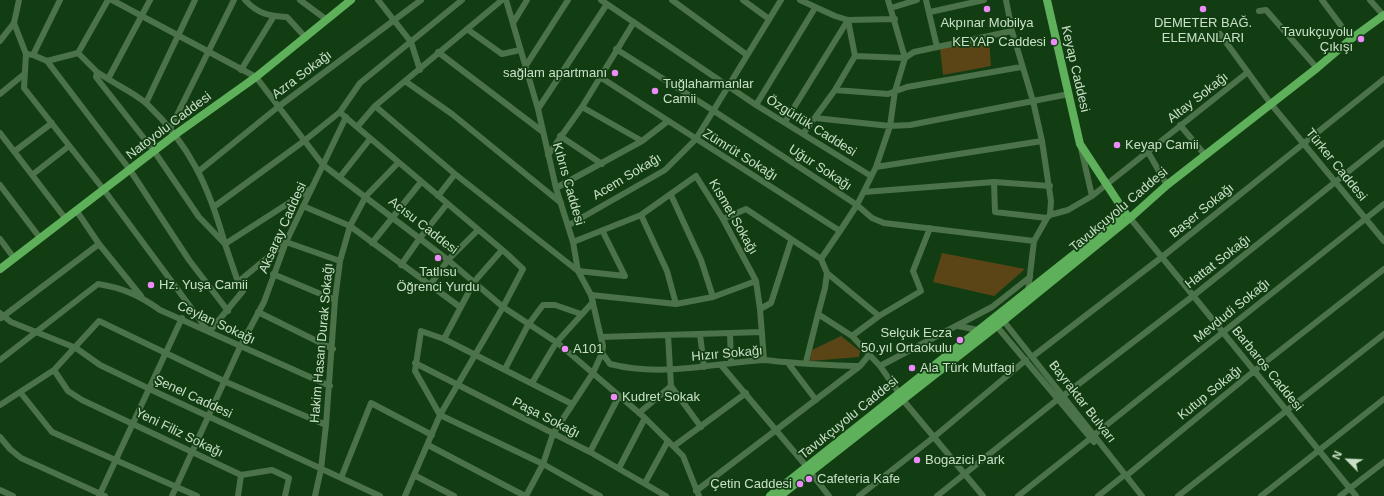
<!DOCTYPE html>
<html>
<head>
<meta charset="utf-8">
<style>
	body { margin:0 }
	#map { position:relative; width:1384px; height:496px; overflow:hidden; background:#123d12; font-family:Helvetica,sans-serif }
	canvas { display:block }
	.north { position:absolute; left:1328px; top:440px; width:40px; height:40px; -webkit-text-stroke:3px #123d12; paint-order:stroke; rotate:294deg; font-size:11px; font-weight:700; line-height:16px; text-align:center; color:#c9e0c7 }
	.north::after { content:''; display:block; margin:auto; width:14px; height:18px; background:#c9e0c7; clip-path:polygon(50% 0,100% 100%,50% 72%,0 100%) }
</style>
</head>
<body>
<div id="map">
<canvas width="1384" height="496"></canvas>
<div class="north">N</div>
</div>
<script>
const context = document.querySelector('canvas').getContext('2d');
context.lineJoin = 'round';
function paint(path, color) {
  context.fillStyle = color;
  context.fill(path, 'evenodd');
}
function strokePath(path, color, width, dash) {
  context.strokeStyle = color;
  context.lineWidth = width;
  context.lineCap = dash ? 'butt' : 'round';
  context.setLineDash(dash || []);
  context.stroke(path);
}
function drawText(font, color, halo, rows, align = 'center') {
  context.font = font + ' Helvetica,sans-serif';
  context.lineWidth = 3.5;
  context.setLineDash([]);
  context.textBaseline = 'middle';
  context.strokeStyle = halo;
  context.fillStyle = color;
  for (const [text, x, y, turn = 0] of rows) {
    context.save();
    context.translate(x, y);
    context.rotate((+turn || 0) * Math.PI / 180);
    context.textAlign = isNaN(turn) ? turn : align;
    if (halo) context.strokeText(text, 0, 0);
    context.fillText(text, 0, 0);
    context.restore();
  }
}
paint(new Path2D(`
	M989 38 991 66 943 75 940 48Z
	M942 253 1025 269 994 296 933 282Z
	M841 336 860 351 859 357 810 361 812 350Z`), '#5b4517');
strokePath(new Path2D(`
	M112 0 256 77 323 165 448 260 503 307 559 344 645 418 683 456 699 496
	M245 0C258 14 269 16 287 17L306 38
	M300 0 327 20
	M378 0 411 42 420 70
	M502 0 375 106 455 174 578 271 625 276 603 232
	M506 0 538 109 556 188 573 242 578 271 591 295 603 346 602 353 593 373 553 434 543 464 526 496
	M601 0 756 105 871 176
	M672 0 747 55
	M743 0 769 19
	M800 0 835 16 848 20 895 19
	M926 0 937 47
	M1006 0 1012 31 1033 101 1042 141 1051 201 1050 215
	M1322 0 1351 39
	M1370 0 1384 16
	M891 8 917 0
	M1259 11 1266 10 1317 68
	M930 12 984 0
	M14 23 26 54 33 55 47 61 130 170 189 260 228 311
	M513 23 527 0
	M467 29 502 54 520 50
	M1220 34 1271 104 1384 241
	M0 41 14 23 19 0
	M616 49 714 111 857 205 872 218 884 223 1034 241
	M438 52 543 132
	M26 54 24 88 104 190 209 332 243 291 238 282 225 244 199 217 154 151 99 81 96 77 97 72 78 53 108 0
	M33 55 60 0
	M855 56 905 58 914 52 1012 31
	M47 61 78 53
	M525 67 568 0
	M241 70 274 16
	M97 72 108 79 150 0
	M600 77 840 231 821 259
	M108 79C121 87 136 94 147 104 190 145 209 187 225 244L312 188
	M405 81 452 114 561 203
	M835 90 888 94 907 87 1021 67
	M0 94 23 75
	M146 103 195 0
	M756 105 815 8
	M582 107 642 141
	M538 109 607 4
	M343 115 357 127 375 106
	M815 118 890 126 910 125 1069 94
	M785 122 848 20
	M1180 125 1205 155
	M357 127 506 253 523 269 503 307 440 415 405 496
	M170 129 234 0
	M0 133 65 218
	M803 134 835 90 855 56 848 20
	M560 136 602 164
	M1081 148 1092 196
	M15 151 52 123
	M1148 152 1167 185
	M548 155 582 107 634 22
	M876 167 1042 141
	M199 171 278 107 421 0
	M32 175 69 146
	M340 177 370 139
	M994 182 995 212 1047 218
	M0 185 40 238
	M556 188 642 141 668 121
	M864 192 994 182 1050 186
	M671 195 701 260 713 297
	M438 196 455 174
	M215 206 304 141 340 112 360 83 462 0
	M303 206 350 226 460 307
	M76 210 99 244 141 296
	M641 215 667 271 676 304
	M1130 218 1356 496
	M723 219 746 209 821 259 827 273 825 288 818 314 852 336 880 366 899 393
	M569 225 665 170 696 139 781 0
	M840 231 857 205 876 167 890 126 895 91 905 58 888 0
	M0 239 14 258
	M573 242 641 215 696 176 723 219 756 281 760 309 764 360
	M372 243 421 182
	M401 265 420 238 447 204
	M827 273 879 316
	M273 274 335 300
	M238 282 286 242 340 261
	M430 285 448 260 478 230
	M1028 291 1034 241 1047 218 1050 215 1068 210 1092 196 1248 72
	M591 295 676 304 713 297 756 281
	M760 309 771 303 791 241
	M258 312 333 349
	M0 313 11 322 76 348 100 365 158 393 380 496
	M1 318 99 244
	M1002 319 1142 496
	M994 323 1094 442
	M958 326 978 330
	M730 333 731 363
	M700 334 704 367
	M668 335 671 386 701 427
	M852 336 879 316 921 291 913 271 930 228
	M601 337 762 332
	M444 339 474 282 502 250
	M602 353 610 364C660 377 711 364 762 360 770 360 778 362 786 362 811 364 835 366 860 366
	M1032 357 1162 257 1384 79
	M0 360 98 284C123 288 139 295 160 310L330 386
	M806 362 818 314
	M415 363 590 452 666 496
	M788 363 816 400
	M721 365 807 467
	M880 366 992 307 1030 277
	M505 369 528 325 543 305H555L581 314
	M54 370 68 391 82 400 241 475 272 470 289 478 285 496
	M532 383 556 343 593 302
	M20 392 52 432 197 496
	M1063 396 1193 296 1384 143
	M903 400 983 496
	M572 404 444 339 421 331 415 371 440 415 543 464 600 496
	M0 405 54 370 99 321 226 382 326 425
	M639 413 671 386
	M1094 435 1384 204
	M0 437 10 449 21 458 105 496
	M428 445 525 496
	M674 446 746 393
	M590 452 619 396
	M619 468 645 418
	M811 473 829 496
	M414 475 454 496
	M1126 476 1254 371 1384 269
	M341 478 371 403 432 435
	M645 483 668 441
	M0 490 13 496
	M696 491 860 366 869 355
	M99 496 182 318
	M172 496 240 347 264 302 286 242 346 117
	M238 496 241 475
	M315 496 321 469 326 425 335 300 340 261 350 226 366 196 398 163
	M859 496 934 437 1026 360
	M937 496 1058 399
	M1018 496 1091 438
	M1098 496 1122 477
	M1178 496 1384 334
	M1261 496 1384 399
	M1340 496 1384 462`), '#4c724a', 6);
strokePath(new Path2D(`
	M1047 0 1080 144 1126 214
	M0 269 176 134 256 77 351 0
	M770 496 1072 256 1120 216 1122 210
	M780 496 1003 321 1130 218 1167 185 1317 68 1351 39 1384 15`), '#5eb05b', 8);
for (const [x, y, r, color] of [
	[987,9,4,"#ed8cf9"],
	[1203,9,4,"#ed8cf9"],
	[1361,39,4,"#ed8cf9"],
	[1054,42,4,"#ed8cf9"],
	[615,73,4,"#ed8cf9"],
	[655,91,4,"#ed8cf9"],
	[1117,145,4,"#ed8cf9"],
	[438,258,4,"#ed8cf9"],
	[151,285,4,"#ed8cf9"],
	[960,340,4,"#ed8cf9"],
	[565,349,4,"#ed8cf9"],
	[912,368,4,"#ed8cf9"],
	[614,397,4,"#ed8cf9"],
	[917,460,4,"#ed8cf9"],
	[809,479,4,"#ed8cf9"],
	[800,484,4,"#ed8cf9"]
]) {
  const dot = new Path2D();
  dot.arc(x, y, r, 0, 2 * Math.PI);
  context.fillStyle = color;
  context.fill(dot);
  strokePath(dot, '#123d12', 1.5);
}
drawText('13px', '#c9e0c7', '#123d12', [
	["Akpınar Mobilya",987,23,"center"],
	["DEMETER BAĞ.",1203,23,"center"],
	["ELEMANLARI",1203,38,"center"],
	["Tavukçuyolu",1353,32,"right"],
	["Çıkışı",1353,47,"right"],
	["KEYAP Caddesi",1046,42,"right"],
	["sağlam apartmanı",607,73,"right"],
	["Tuğlaharmanlar",663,84],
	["Camii",663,99],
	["Keyap Camii",1125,145],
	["Tatlısu",438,272,"center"],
	["Öğrenci Yurdu",438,287,"center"],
	["Hz. Yuşa Camii",159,285],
	["Selçuk Ecza",952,333,"right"],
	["50.yıl Ortaokulu",952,348,"right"],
	["A101",573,349],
	["Ala Türk Mutfagi",920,368],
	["Kudret Sokak",622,397],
	["Bogazici Park",925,460],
	["Cafeteria Kafe",817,479],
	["Çetin Caddesi",792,484,"right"]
], 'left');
drawText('13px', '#c9e0c7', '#123d12', [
	["Keyap Caddesi",1075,69,77],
	["Azra Sokağı",302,75,-37],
	["Altay Sokağı",1198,98,-38],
	["Natoyolu Caddesi",169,126,-37],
	["Özgürlük Caddesi",811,126,32],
	["Zümrüt Sokağı",740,155,32],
	["Türker Caddesi",1336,165,51],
	["Uğur Sokağı",820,168,33],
	["Acem Sokağı",627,177,-31],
	["Kıbrıs Caddesi",568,184,74],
	["Tavukçuyolu Caddesi",1119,210,-40],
	["Başer Sokağı",1202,211,-39],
	["Kısmet Sokağı",733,217,60],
	["Acısu Caddesi",423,226,38],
	["Aksaray Caddesi",283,228,-66],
	["Hattat Sokağı",1218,262,-38],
	["Mevdudi Sokağı",1232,311,-39],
	["Ceylan Sokağı",216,323,25],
	["Hakim Hasan Durak Sokağı",322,343,-85],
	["Hızır Sokağı",727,354,-5],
	["Barbaros Caddesi",1267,369,51],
	["Kutup Sokağı",1210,393,-39],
	["Şenel Caddesi",193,397,25],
	["Bayraktar Bulvarı",1082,402,52],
	["Paşa Sokağı",546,418,27],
	["Tavukçuyolu Caddesi",849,418,-39],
	["Yeni Filiz Sokağı",179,433,26]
]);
</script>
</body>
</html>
